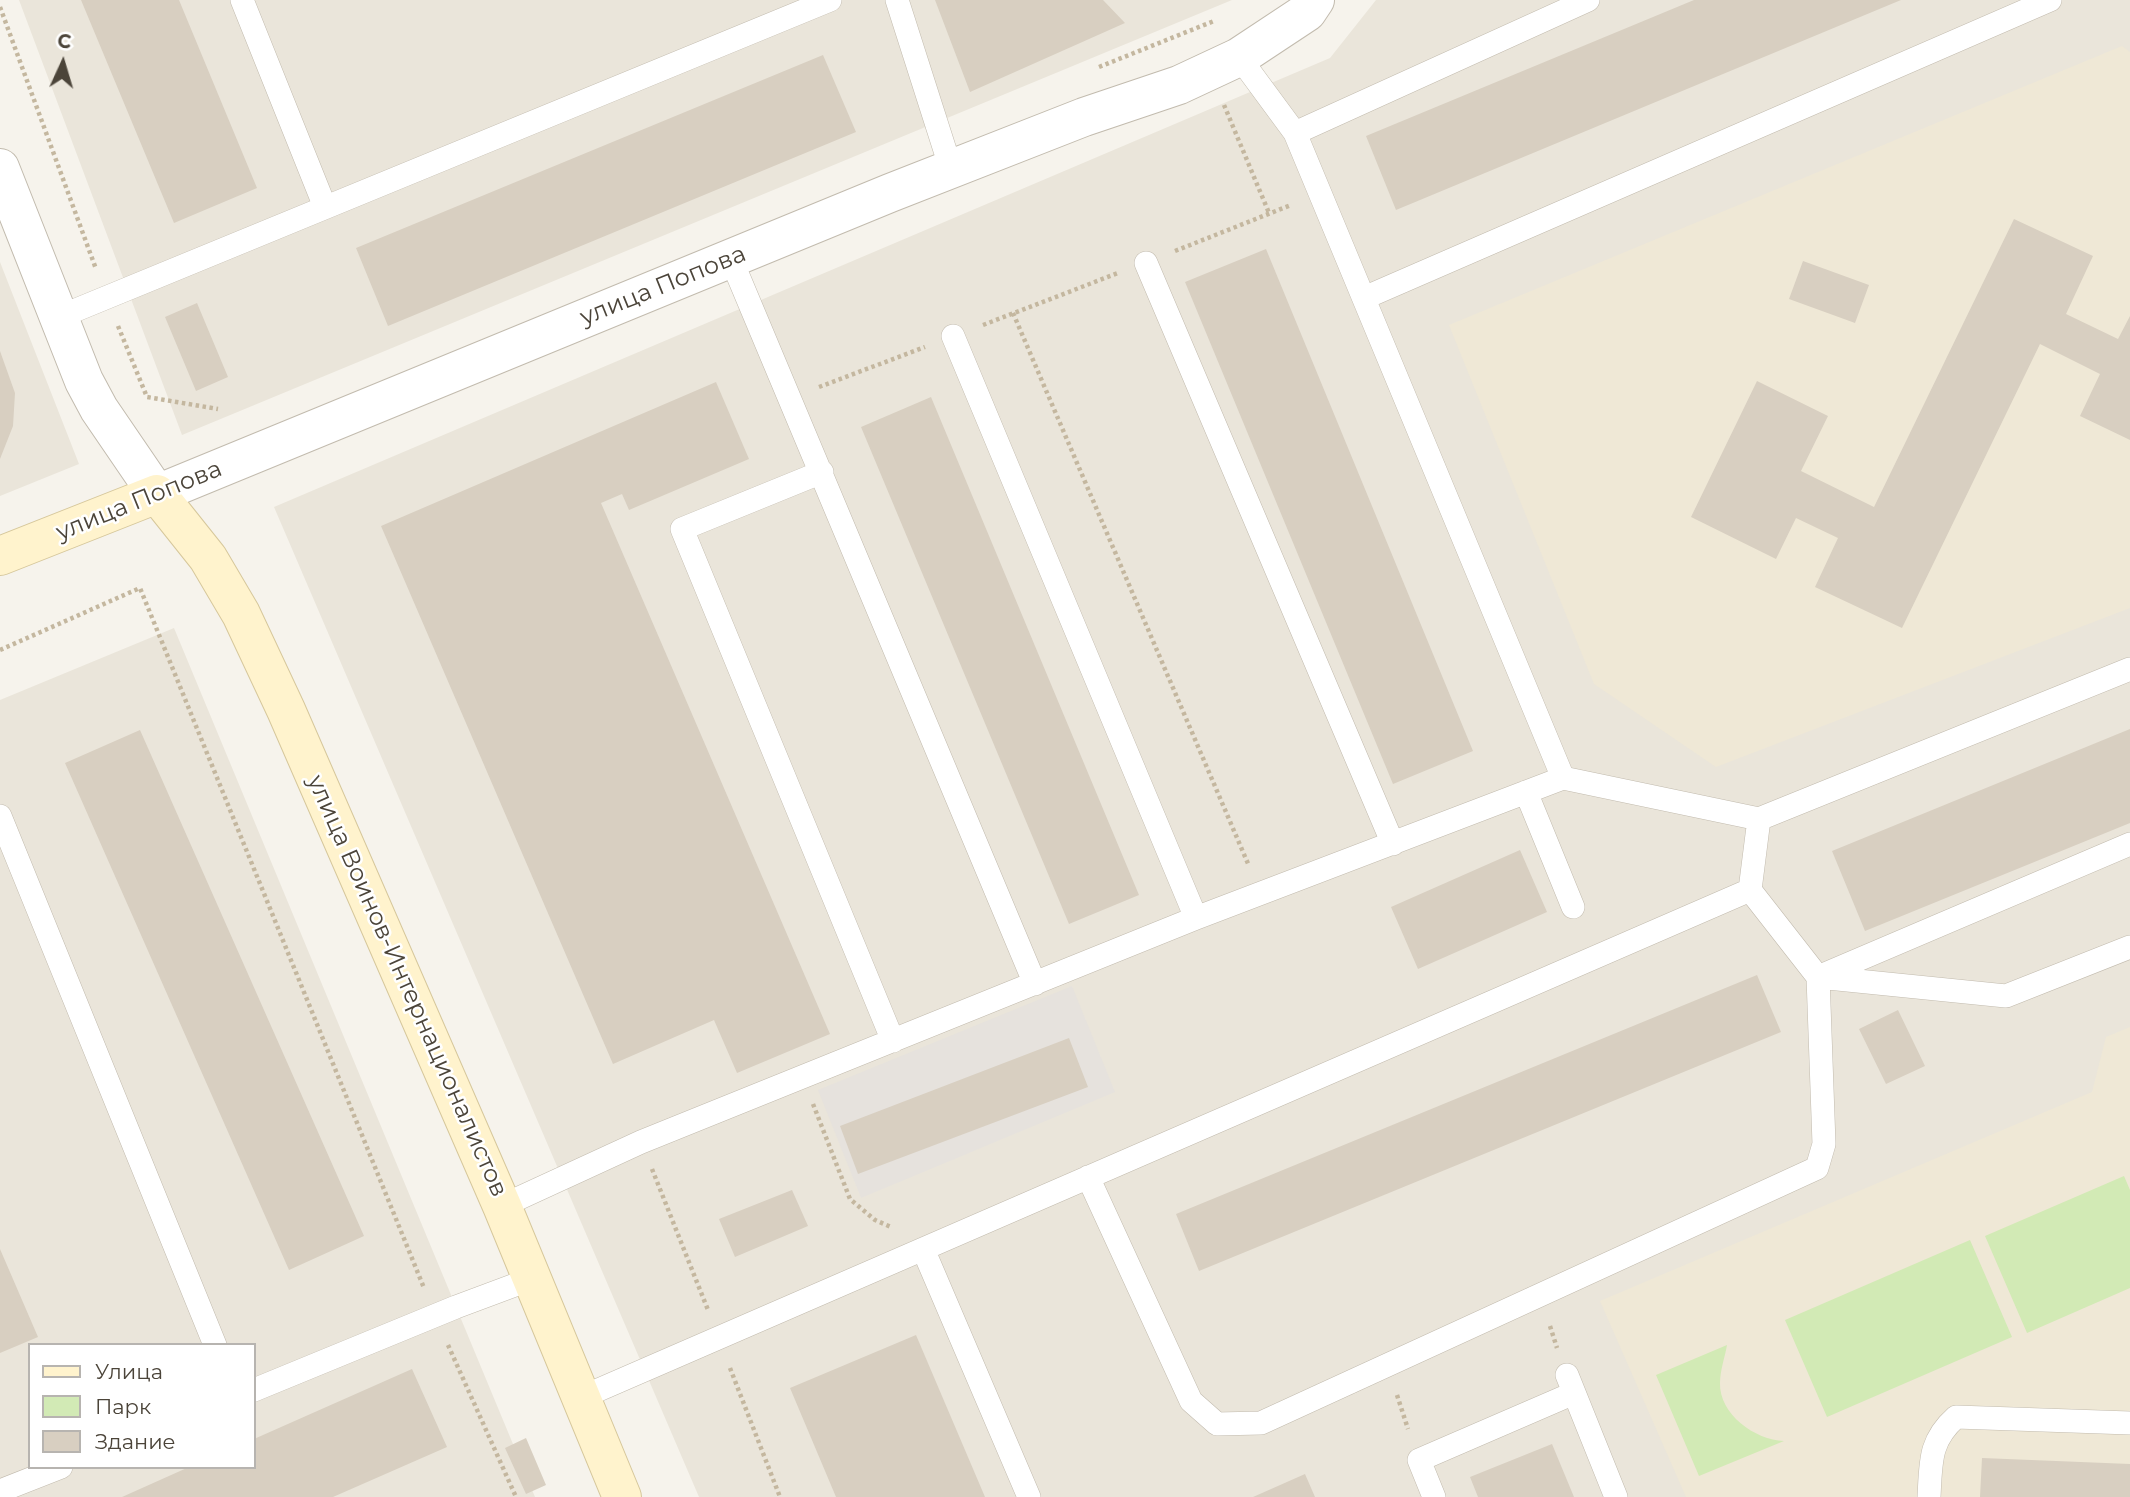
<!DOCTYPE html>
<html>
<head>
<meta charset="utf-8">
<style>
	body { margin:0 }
	#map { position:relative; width:2130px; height:1497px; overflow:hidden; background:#f6f3ec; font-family:Montserrat,sans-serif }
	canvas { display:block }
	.legend { position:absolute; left:28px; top:1343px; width:228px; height:126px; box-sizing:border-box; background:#fff; border:2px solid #b7b4b0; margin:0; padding:9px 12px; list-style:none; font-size:21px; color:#4b4439 }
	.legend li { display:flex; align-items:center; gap:14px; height:35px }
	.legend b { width:35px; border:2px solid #b7b4b0 }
	.north { position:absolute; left:28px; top:28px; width:70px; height:70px; -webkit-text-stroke:5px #fff; paint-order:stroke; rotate:4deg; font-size:19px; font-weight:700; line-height:28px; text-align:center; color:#4b4439 }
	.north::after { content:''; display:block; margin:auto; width:24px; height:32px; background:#4b4439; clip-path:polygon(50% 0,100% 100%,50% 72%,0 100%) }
</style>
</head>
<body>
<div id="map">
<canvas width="2130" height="1497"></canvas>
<ul class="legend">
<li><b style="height:9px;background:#fff3cd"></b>Улица</li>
<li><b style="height:19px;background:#d2eab5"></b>Парк</li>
<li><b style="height:19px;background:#d8cfc1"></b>Здание</li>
</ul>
<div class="north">С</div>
</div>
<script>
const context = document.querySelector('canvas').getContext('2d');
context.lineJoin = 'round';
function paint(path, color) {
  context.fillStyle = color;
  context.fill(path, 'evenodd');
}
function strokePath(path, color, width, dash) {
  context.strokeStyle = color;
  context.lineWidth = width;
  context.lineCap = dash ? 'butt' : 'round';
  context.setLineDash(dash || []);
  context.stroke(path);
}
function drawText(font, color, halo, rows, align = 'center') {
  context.font = font + ' Montserrat,sans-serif';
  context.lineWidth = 5;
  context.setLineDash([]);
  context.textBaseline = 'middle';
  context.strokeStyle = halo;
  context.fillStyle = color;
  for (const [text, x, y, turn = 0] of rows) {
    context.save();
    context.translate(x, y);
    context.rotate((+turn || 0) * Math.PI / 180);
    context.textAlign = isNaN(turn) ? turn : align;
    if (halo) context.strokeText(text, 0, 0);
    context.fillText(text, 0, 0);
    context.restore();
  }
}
paint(new Path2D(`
	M19 0H1232L182 435Z
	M1376 0H2130V1497H699L274 507 1330 58Z
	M0 262 79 464 0 496Z
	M174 628 535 1497H0V700ZM30 1345H254V1467H30Z`), '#eae5da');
paint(new Path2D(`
	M1072 986 1115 1092 861 1198 818 1090Z`), '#e6e2dd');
paint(new Path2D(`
	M2122 46 2130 52V608L1716 767 1594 684 1449 325Z
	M2130 1027V1497H1686L1600 1301 2092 1092 2106 1037Z`), '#efe8d6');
paint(new Path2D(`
	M2124 1176 2130 1190V1288L2027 1333 1985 1236Z
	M1970 1240 2012 1337 1827 1417 1785 1320Z
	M1727 1345C1725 1357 1720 1370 1720 1383 1719 1414 1755 1440 1784 1441L1699 1476 1656 1375Z`), '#d2eab5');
paint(new Path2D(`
	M81 0H179L257 188 174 223Z
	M935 0H1103L1125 23 970 92Z
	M1694 0H1901L1396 210 1366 136Z
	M823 55 856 132 388 326 356 248Z
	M2014 219 2093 256 2066 314 2118 339 2130 316V440L2080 416 2100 374 2040 344 1902 628 1815 587 1838 538 1796 518 1776 559 1691 517 1757 381 1828 416 1801 471 1874 507Z
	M1266 249 1473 751 1393 784 1185 282Z
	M1803 261 1869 285 1855 323 1789 299Z
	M197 303 228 377 196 391 165 317Z
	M0 351 15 393 13 426 0 459Z
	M716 382 749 459 629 510 622 494 601 503 830 1034 737 1073 714 1020 613 1064 381 526Z
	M931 397 1139 895 1069 924 861 427Z
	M2130 729V823L1865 931 1832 851Z
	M140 730 364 1236 289 1270 65 763Z
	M1520 850 1547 912 1418 969 1391 907Z
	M1757 975 1781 1032 1199 1271 1176 1214Z
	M1898 1010 1925 1066 1886 1084 1859 1029Z
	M1069 1038 1088 1087 858 1174 840 1126Z
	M792 1190 808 1226 735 1257 719 1219Z
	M0 1249 38 1337 0 1353Z
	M916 1335 985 1497H836L790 1388Z
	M412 1369 447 1447 333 1497H122L189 1467H254V1439Z
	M526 1438 546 1485 526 1494 505 1448Z
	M1552 1444 1574 1497H1478L1470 1477Z
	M1982 1458 2130 1464V1497H1980Z
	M1305 1474 1315 1497H1253Z`), '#d8cfc1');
const service = new Path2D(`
	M242 0 325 207
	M897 0 951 169
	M1239 57 1295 133 1563 778 1759 819
	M1295 133 1588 0
	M731 259 1035 984
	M1146 263 1393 844
	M1364 298 2050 0
	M59 317 830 0
	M953 336 1196 918
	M822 472 682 529 893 1041
	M2130 669 1759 819 1750 890 1818 977 2006 996 2130 947
	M1526 792 1573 907
	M0 816 215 1345
	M1088 1177 1191 1401 1217 1424 1261 1423 1817 1168 1824 1144 1818 977 2130 844
	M502 1206 641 1142 1196 918 1563 778
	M923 1249 1029 1497
	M1567 1375 1616 1497
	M254 1390 456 1307 531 1279
	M580 1398 1750 890
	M0 1491 61 1467
	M1434 1497 1419 1460 1574 1393
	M1929 1497C1931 1462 1929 1441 1956 1417L2130 1423`);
const minor = new Path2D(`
	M157 494 890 193 1084 117 1179 85 1239 57 1307 12 1315 0`);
const tertiary = new Path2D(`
	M0 168 84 381 99 409 157 494`);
const secondary = new Path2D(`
	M0 556 157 494 208 558 241 614 286 710 502 1206 622 1497`);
strokePath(service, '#c2bbae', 24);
strokePath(minor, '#c2bbae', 40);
strokePath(tertiary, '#c2bbae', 40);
strokePath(secondary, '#d6c79b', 40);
strokePath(new Path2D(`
	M0 7 96 269
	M1099 67 1214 21
	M1224 105 1269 213
	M1175 251 1291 205
	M1013 313 1249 866
	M983 325 1118 273
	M118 326 147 397 218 409
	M819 387 925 347
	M0 650 140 588 424 1288
	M813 1104 850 1199 875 1220 891 1227
	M652 1169 708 1310
	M1550 1326 1557 1348
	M448 1345 516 1497
	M730 1368 780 1497
	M1397 1395 1408 1429`), '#c4b79f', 4.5, [3.5, 3.5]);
strokePath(service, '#fff', 23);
strokePath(minor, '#fff', 38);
strokePath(tertiary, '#fff', 38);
strokePath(secondary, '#fff3cd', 38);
drawText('24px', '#4b4439', '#fff', [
	["улица Попова",663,286,-22],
	["улица Попова",139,501,-22],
	["улица Воинов-Интернационалистов",407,986,66]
]);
</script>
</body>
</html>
